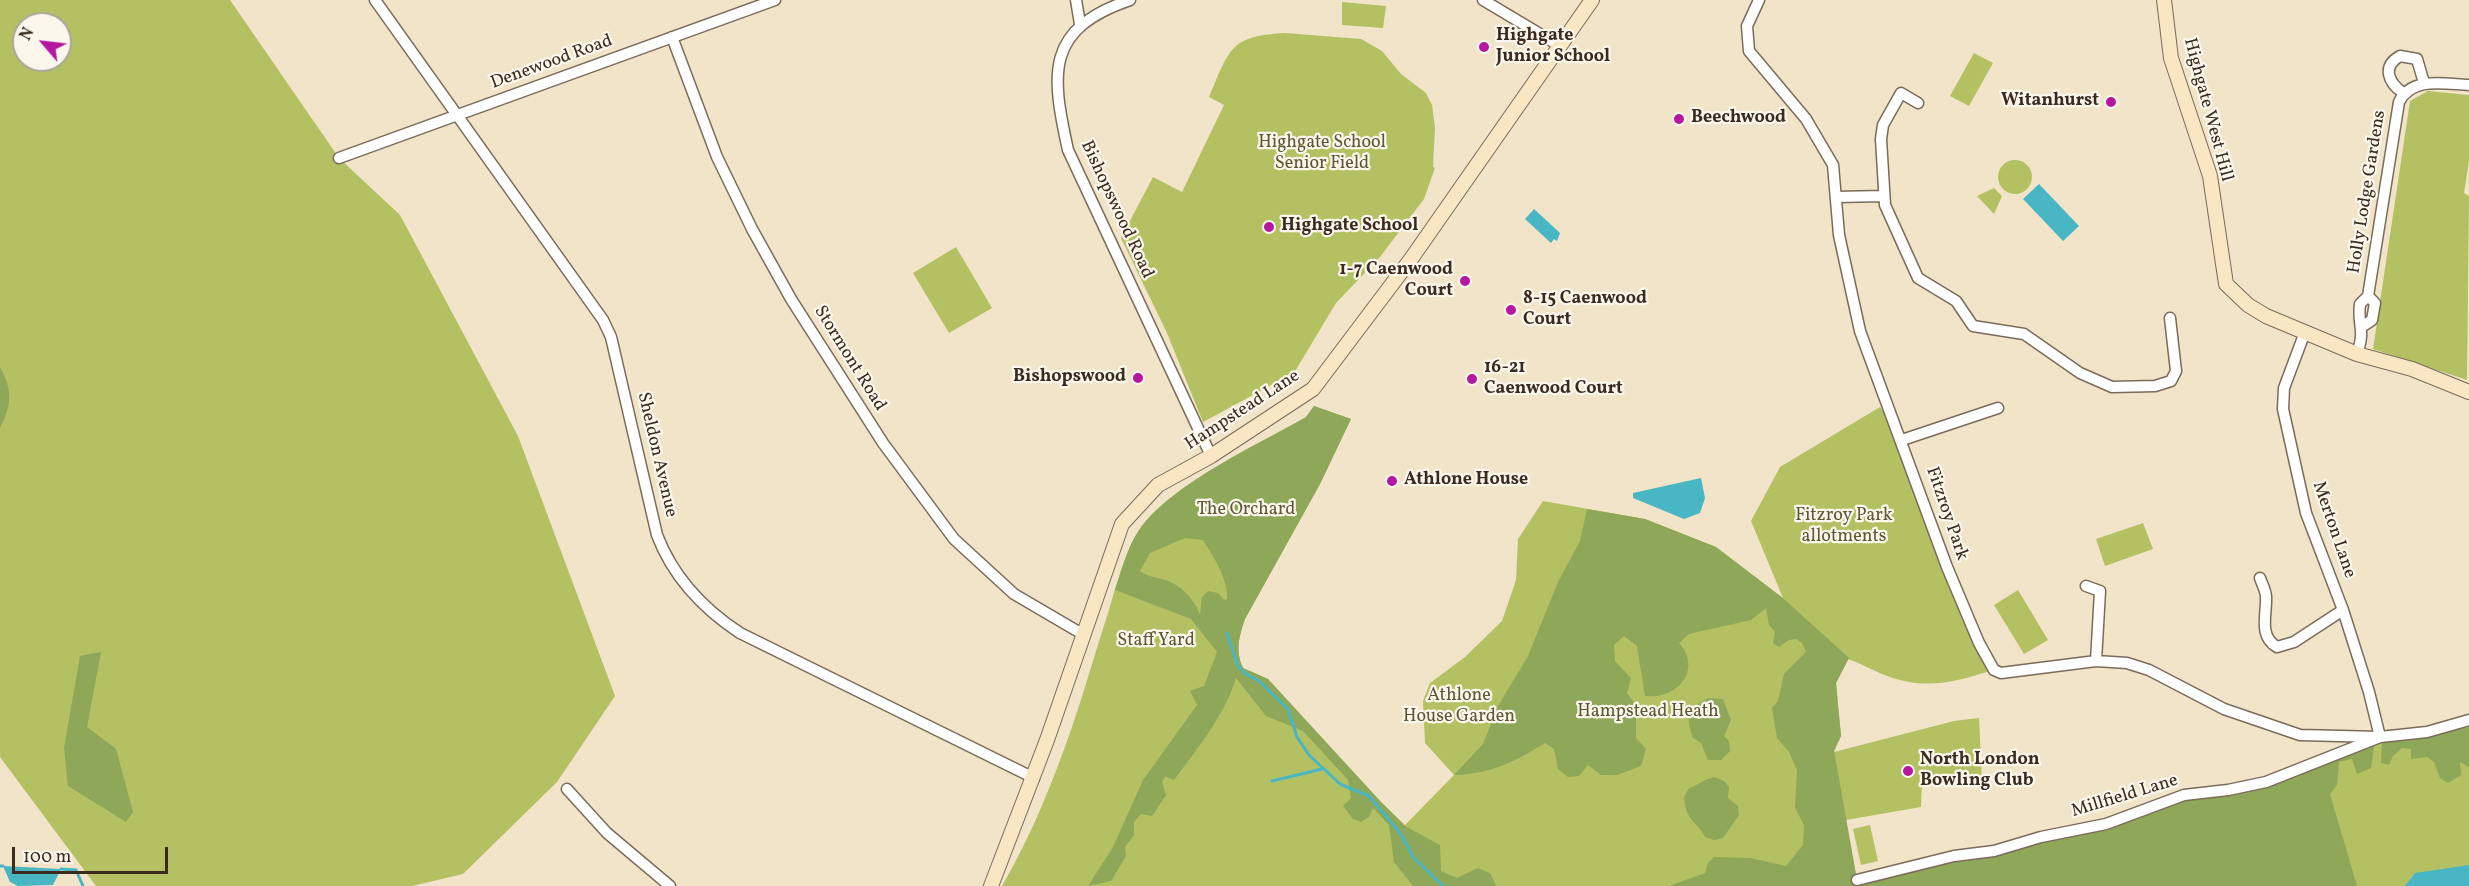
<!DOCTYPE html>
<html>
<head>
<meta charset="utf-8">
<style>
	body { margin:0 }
	#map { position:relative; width:2469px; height:886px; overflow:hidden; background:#f1e4c9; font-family:Vollkorn,serif }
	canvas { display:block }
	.north { position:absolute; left:12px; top:12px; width:60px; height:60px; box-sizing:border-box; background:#fbf7ec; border:2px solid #aea59a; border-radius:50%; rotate:298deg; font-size:16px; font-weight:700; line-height:24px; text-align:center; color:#3b2a1e }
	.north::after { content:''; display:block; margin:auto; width:21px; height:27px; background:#b5179e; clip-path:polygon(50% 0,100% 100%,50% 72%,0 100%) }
	.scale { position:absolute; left:12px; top:847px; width:156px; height:27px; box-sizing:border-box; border:3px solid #3b2a1e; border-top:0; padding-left:8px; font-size:18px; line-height:21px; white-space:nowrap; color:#3b2a1e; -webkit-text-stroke:4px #fbf7ec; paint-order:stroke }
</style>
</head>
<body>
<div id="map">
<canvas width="2469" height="886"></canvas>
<div class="north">N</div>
<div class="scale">100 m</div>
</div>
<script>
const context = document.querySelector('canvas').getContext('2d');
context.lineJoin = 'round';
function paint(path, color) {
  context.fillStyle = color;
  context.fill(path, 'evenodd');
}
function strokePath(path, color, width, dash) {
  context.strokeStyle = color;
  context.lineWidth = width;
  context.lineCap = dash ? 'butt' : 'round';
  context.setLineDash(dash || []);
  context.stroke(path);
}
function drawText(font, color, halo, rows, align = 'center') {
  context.font = font + ' Vollkorn,serif';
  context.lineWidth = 4.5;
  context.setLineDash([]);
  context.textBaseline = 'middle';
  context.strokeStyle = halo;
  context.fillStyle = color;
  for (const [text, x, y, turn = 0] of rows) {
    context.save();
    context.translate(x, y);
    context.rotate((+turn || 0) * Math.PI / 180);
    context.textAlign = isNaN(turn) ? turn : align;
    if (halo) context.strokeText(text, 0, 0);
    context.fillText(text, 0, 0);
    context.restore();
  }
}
paint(new Path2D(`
	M0 0H230L339 158 400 215 518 436 615 696 557 782 463 874 412 886H96L0 757ZM24 24H60V60H24Z
	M1342 2 1386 6 1383 28 1342 25Z
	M1285 33 1361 39 1382 51 1401 74 1426 93 1432 105 1435 128 1433 167 1435 168 1424 199 1380 257 1336 303 1294 373 1203 422 1167 333 1121 238 1153 177 1182 192 1224 105 1209 97C1230 49 1229 36 1285 33Z
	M1974 53 1993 63 1969 106 1950 96Z
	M2428 91 2469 95V161L2464 193 2469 196 2467 380 2373 349 2410 101Z
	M1998 177a17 17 0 1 1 34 0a17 17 0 1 1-34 0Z
	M1994 188 2002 196 1994 214 1977 196Z
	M956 247 992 308 949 333 913 273Z
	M1314 406 1351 419 1320 484 1245 619C1239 637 1235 650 1243 668L1268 679 1381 802 1405 825 1454 775 1425 743 1423 701 1430 683 1465 657 1502 621 1516 580 1518 539 1543 501 1645 519 1716 547 1783 598 1751 521 1780 467 1880 407 1902 440 1947 567 1994 670C1956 681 1928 691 1887 676 1874 671 1862 664 1848 659L1836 683 1841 736 1834 752 1954 721 1979 718 1982 780H1922L1921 807 1846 820 1857 880 2228 790 2380 737 2428 736 2469 727V886H1002C1031 836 1053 782 1072 727 1085 689 1096 649 1109 610 1119 577 1127 540 1152 515 1194 473 1255 447 1306 417Z
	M2143 523 2153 549 2105 566 2096 539Z
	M2018 590 2048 640 2024 654 1994 605Z
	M1870 825 1878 861 1861 865 1853 829Z`), '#b3c163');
paint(new Path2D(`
	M0 367C13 391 12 403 0 428Z
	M1314 406 1351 419 1320 484 1245 619C1239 637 1235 650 1243 668L1268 679 1381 802 1405 826 1440 845 1441 871 1457 878 1478 868 1490 873 1496 886H1413L1394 862 1389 825 1373 808 1369 817 1361 822 1353 819 1343 806 1351 798 1348 780 1303 731 1266 716 1236 678C1225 715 1197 749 1174 780L1165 776 1162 782 1166 795 1152 816 1141 814 1134 822V835L1125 847 1126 856 1111 881 1088 886 1113 847 1143 780 1197 705 1190 691 1204 686 1217 652 1191 619 1115 590C1122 570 1127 547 1139 530 1171 484 1257 445 1306 417ZM1185 538 1203 540C1214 558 1228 578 1227 599L1224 600 1218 593 1208 591 1202 597 1200 614C1192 597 1181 584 1162 579 1154 577 1147 576 1140 571L1150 553Z
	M1587 509 1645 519 1716 547 1784 599 1849 658 1836 683 1841 736 1834 750 1857 880 2061 834 2184 795 2228 790 2375 739 2371 768 2357 774 2352 759 2339 762 2337 785 2330 794 2357 886H1669L1705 873 1708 863 1714 857 1751 858 1786 866 1803 845 1804 825 1795 808 1797 770 1789 752 1777 738 1772 708 1778 701 1784 674 1806 652 1802 643 1796 639 1789 640 1779 647 1773 643 1775 632 1769 625 1766 608 1751 620 1689 634 1679 643C1703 670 1677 700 1645 696L1637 646 1624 636 1614 645 1615 661 1631 678 1627 693 1636 705V738L1646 749 1641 766 1617 775H1601L1588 765 1579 776 1568 777 1558 769 1554 749 1545 743C1514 762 1491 774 1454 775L1483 744 1498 706 1528 656 1558 582 1580 541Z
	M101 652 87 727 116 749 133 812 126 822 68 786 64 748 80 656Z
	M1709 698 1723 699 1731 720 1724 736 1729 741 1730 751 1721 760H1708L1701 743 1693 738C1685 716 1687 708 1709 698Z
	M2469 727V767L2460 762 2461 775 2448 783 2440 778 2434 762 2427 757 2411 759V749L2402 748 2393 756 2389 765 2381 763 2382 739 2428 736Z
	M1714 777 1724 781 1729 787 1728 798 1738 806 1739 815 1723 838 1714 840 1705 837C1697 820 1686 823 1684 797L1689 788C1699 785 1704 779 1714 777Z`), '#8ea759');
paint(new Path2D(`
	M2039 184 2079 226 2063 241 2023 199Z
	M1534 209 1560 233 1557 241 1554 239 1551 243 1525 219Z
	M1701 478 1705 498 1700 513 1684 519 1633 498V493Z
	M2469 865V886H2405L2415 873Z
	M3 866 61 869 53 885 18 886 10 882Z`), '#49b6c4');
strokePath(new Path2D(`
	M1227 633 1238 666 1246 674 1259 681 1288 709 1297 737 1309 755 1340 784 1369 796 1401 834 1413 857 1443 886
	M1272 781 1322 769
	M0 866H3
	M61 869 76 870 83 886`), '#49b6c4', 3);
const street = new Path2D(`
	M375 0 603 320 611 337 657 535C673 577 702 608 740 633L1034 778
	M1076 0 1080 24
	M1130 0C1045 29 1051 73 1068 150L1211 456
	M1483 0 1560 46
	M1759 0 1747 26 1749 51 1806 119 1833 165 1839 235 1860 331 1947 567 1979 643 1994 670 2001 673 2096 661 2127 663 2149 670 2224 709 2300 735 2380 737
	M672 37 717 157 752 229 791 299 883 443 954 539 1014 594 1084 635
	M2403 93C2389 83 2381 67 2400 56L2417 59 2424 83
	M1918 103 1901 93 1883 125 1881 139 1885 205 1918 278 1956 301 1973 326 2024 334 2080 373 2112 387 2155 386 2171 381 2176 371 2170 318
	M339 158 775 0
	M1836 197 1883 196
	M2363 326 2372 320 2375 303 2368 296
	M2305 332 2284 388 2283 409 2306 513 2343 610 2369 692 2380 737
	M2357 354C2366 328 2357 326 2360 304L2368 296 2399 102C2412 76 2444 84 2469 85
	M1902 440 1998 408
	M2260 578C2262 584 2266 591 2266 597 2267 614 2258 636 2277 647L2294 642 2343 610
	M2086 586 2100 591 2096 661
	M567 789 607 833 670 886
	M1857 880 1954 856 1994 851 2041 837 2106 824 2184 795 2228 790 2266 782 2380 737 2427 732 2469 720`);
const secondary = new Path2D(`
	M2164 0 2171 58 2210 176 2226 284 2248 305 2266 316 2357 354 2412 369 2469 392
	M991 886 1047 740 1122 524 1158 485 1211 456 1313 389 1411 259 1592 0`);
strokePath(street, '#7b6b5a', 13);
strokePath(secondary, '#7b6b5a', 16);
strokePath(street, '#fff', 10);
strokePath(secondary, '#f9e7c3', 14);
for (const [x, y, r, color] of [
	[1484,47,6,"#b5179e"],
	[2111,102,6,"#b5179e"],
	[1679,119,6,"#b5179e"],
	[1269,227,6,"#b5179e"],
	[1465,281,6,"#b5179e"],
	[1511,310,6,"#b5179e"],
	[1138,378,6,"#b5179e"],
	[1472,379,6,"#b5179e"],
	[1392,481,6,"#b5179e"],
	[1908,771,6,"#b5179e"]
]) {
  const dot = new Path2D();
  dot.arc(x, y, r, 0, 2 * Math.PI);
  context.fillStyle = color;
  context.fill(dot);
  strokePath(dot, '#fbf7ec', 2);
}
drawText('bold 18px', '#3b2a1e', '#fbf7ec', [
	["Highgate",1496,37],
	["Junior School",1496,58],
	["Witanhurst",2099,102,"right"],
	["Beechwood",1691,119],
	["Highgate School",1281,227],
	["1-7 Caenwood",1453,271,"right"],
	["Court",1453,292,"right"],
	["8-15 Caenwood",1523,300],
	["Court",1523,321],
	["16-21",1484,369],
	["Caenwood Court",1484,390],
	["Bishopswood",1126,378,"right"],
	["Athlone House",1404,481],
	["North London",1920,761],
	["Bowling Club",1920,782]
], 'left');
drawText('18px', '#3b2a1e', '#fbf7ec', [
	["Denewood Road",552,63,-20],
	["Highgate West Hill",2207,110,75],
	["Holly Lodge Gardens",2368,192,-81],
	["Bishopswood Road",1116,210,65],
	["Stormont Road",849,359,58],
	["Hampstead Lane",1243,411,-33],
	["Sheldon Avenue",656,455,77],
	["Fitzroy Park",1946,514,71],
	["Merton Lane",2333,530,71],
	["Millfield Lane",2125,797,-17]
]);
drawText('18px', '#5f5733', '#fbf7ec', [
	["Highgate School",1322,144],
	["Senior Field",1322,165],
	["The Orchard",1246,511],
	["Fitzroy Park",1844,517],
	["allotments",1844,538],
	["Staff Yard",1156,642],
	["Athlone",1459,697],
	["House Garden",1459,718],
	["Hampstead Heath",1648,713]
]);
</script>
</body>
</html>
